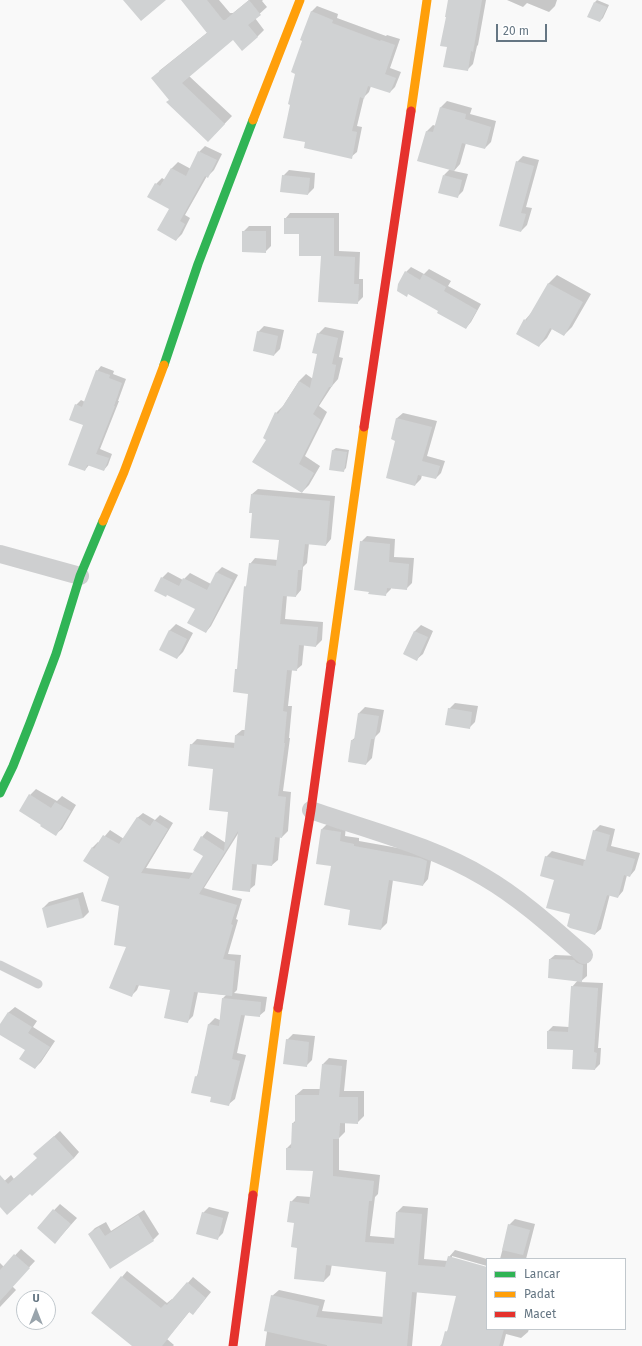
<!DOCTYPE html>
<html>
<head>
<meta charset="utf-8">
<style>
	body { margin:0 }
	#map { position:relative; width:642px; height:1346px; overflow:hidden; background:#f9f9f9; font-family:"Fira Sans",sans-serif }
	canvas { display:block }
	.legend { position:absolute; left:486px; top:1258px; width:140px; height:72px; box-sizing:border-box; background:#fff; border:1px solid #c1c8cd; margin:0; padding:5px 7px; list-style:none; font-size:12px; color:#657683 }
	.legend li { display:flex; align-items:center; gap:8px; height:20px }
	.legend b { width:20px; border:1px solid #c1c8cd }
	.north { position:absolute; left:16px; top:1290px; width:40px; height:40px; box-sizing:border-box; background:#fff; border:1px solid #c1c8cd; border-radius:50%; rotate:0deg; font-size:11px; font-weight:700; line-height:16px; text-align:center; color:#657683 }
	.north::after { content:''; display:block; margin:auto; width:14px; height:18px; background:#99a4ac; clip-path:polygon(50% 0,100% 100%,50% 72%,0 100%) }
	.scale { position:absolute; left:496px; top:24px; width:51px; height:18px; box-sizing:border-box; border:2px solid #657683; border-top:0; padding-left:5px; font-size:12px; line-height:14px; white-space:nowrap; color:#657683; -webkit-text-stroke:3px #fff; paint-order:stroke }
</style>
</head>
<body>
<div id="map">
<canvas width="642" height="1346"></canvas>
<ul class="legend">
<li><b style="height:5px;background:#30b455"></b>Lancar</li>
<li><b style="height:5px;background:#ff9f0a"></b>Padat</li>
<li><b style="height:5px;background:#e5322d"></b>Macet</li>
</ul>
<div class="north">U</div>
<div class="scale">20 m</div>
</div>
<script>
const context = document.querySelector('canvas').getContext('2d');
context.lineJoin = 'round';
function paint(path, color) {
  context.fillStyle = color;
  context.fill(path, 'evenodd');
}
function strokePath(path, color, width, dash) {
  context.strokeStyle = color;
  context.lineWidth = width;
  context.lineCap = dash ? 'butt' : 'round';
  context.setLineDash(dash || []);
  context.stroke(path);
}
paint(new Path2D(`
	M182 0H219L230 13H233L249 0H263L262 1 267 7 255 18 264 30 257 37 233 39 189 76 232 116 215 134 170 100 159 71 208 32Z
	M449 0H486L478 45 477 46 473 64 467 70 447 16Z
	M507 0H557L555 6 549 12 527 3 523 7Z
	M597 0 609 5 603 18 600 21 595 2Z
	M317 6 338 14 337 18 386 36 387 35 400 39 390 68 401 72 395 87 390 92 371 86 369 92 364 97 357 126 362 127 357 152 351 157 306 142 311 12Z
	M447 101 472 108 470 114 496 121 491 142 485 148 466 143 460 164 454 171 468 174 463 191 457 197 444 175 450 169 419 161 427 131 433 125 436 126 441 107Z
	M205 146 222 154 214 170 208 176H207L185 215 190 218 182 234 176 240 170 208 156 184 162 178 165 180 172 168 178 162 191 169 199 152Z
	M523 156 539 160 526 207 532 208 527 225 521 231 517 162Z
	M289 170 315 173 314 188 308 194 283 176Z
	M290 213H339V251L360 252 359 279H363V297L357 303 322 255 300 233 285 219Z
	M249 226H271V246L265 252 243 232Z
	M411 267 424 274 429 269 451 281 448 286 481 304 471 322 466 328 440 310 406 272Z
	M557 275 591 294 572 327 564 335 552 329 547 338 539 346 525 320 532 312 549 283Z
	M264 326 284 330 280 349 274 355 258 332Z
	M325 327 344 331 339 357 343 358 338 379 332 386 319 406 327 412 305 456 320 466 309 485 302 492 267 440 276 413 283 406 299 381 306 374 313 379 319 353 318 334Z
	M101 366 114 371 113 374 126 379 118 401H119L100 449 112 454 108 465 104 470 89 465 85 470 84 425 76 405 81 400 85 402 97 371Z
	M403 413 437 421 427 456 445 461 441 473 436 478 422 475 421 479 415 485 397 440 392 439 397 418Z
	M336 448 349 450 346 468 343 471 333 450Z
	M258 489 335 496 331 539 326 545 309 543 307 563 303 567 301 590 296 596 287 595 285 619 323 622 322 640 316 646 304 645 302 665 296 670H292L288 706H292L289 738H290L283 791 291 792 288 831 282 837 280 836 278 860 272 865 257 864 255 885 249 890 239 832 204 888 242 899 236 919 238 920 228 954 241 955 237 990 234 993 267 997 265 1011 259 1016 245 1015 237 1053 246 1055 235 1099 229 1104 212 1096 196 1077 198 1074 209 1024 215 1018 220 1020 223 998 226 995 198 992 193 1016 187 1022 171 989 139 985 137 990 131 996 127 946 120 906 110 877 92 848 98 842 99 843 110 830 124 839 137 818 143 813 155 820 160 815 173 823 146 868 194 873 204 856 202 837 207 831 226 843 229 811 214 768 191 745 197 739 236 743V735L242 730H246L249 693 236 670 238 668 245 587 248 584 250 564 255 558 278 560 280 539 253 512 252 494Z
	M367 536 395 539 394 557 414 558 412 583 406 589 391 588V589L385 595 361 542Z
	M222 567 238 575 211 626 206 632 196 608 162 578 168 572 183 580 190 573 211 584 217 572Z
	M176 624 193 633 183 652 177 658 160 649 170 630Z
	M421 625 433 631 423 654 417 659 404 654 415 631Z
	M455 703 478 706 475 722 469 728 449 709Z
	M365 707 384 710 380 732 375 737 372 758 366 764 352 740 356 737 359 713Z
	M36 789 57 801 62 796 76 805 62 829 56 834 30 795Z
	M328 823 346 826 345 836 359 838V841L426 853 432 855 428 879 423 885 393 880 387 923 381 929 352 909 332 865 317 863 322 829Z
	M600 825 615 829 611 846 640 853 635 870 630 876 627 875 623 891 618 897 610 894 601 929 595 934 572 914 546 857 552 851 586 860 594 831Z
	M83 892 89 912 83 918 43 908 49 902Z
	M555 955 579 956 587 961V976L580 982 603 983 598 1048H601L600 1064 595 1069 574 1049 548 1031 553 1026 569 1027 572 987 578 980 550 959Z
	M15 1007 37 1021 33 1027 55 1041 41 1062 35 1068 26 1050 0 1033V1026L9 1012Z
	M293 1034 315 1036 312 1060 306 1066 287 1040Z
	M329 1058 347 1060 344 1091H364V1116L357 1123H345V1132L339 1138V1170L380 1175 378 1194 375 1197 370 1236 395 1238 397 1212 403 1206 428 1208 424 1259 448 1261 449 1257 455 1250 487 1259V1266L452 1256V1258L487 1268V1329H529L528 1332 521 1338 506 1334 503 1346H440L442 1344 446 1332 449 1329 458 1295 417 1291 412 1346H265L272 1296 279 1290 325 1300 322 1311 384 1317 388 1271 332 1264 330 1275 324 1281 295 1278 298 1247 295 1222 291 1202 297 1196 311 1197 314 1170 287 1148 292 1143 293 1123 296 1120V1095L303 1089H320L323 1064Z
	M60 1131 79 1152 74 1158 0 1206V1185L11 1175 14 1179 38 1158 40 1149Z
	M60 1204 77 1218 61 1236 38 1227Z
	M209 1207 229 1212 223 1233 217 1239 203 1213Z
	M144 1210 159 1234 153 1240 111 1267 89 1234 95 1228 106 1222 111 1231Z
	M515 1219 535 1224 526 1259H500L509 1225Z
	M21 1249 35 1261 12 1286 16 1290 0 1307V1263L4 1267Z
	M127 1271 167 1303 172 1299 173 1300 193 1277 211 1292 198 1308 190 1311 167 1339 174 1345 173 1346H135L92 1313Z`), '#0003');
paint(new Path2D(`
	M123 0H166L141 21Z
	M181 0H207L223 20H225L249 0 261 15 248 25 258 37 242 51 233 40 182 83 225 124 208 142 166 102 169 100 151 78 207 33Z
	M448 0H482L473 52 471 51 468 71 443 67 447 47 440 46 446 17H445Z
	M594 2 607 7 600 22 587 17Z
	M311 11 333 20 332 23 380 41 381 40 395 45 385 74 396 78 390 93 368 86 364 99 360 97 352 131 357 132 352 159 304 148 305 142 283 138 290 105 288 104 295 74 291 72 302 41 300 40Z
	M440 107 466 114 465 119 491 127 485 149 462 143 454 171 417 161 426 131 433 132Z
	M198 151 217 160 208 178 205 176 180 221 185 224 176 241 157 230 169 209 147 197 155 183 160 186 171 168 186 176Z
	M516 161 534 166 521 213 526 214 521 232 499 226Z
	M282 175 310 178 308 195 280 192Z
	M443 175 462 180 458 198 438 193Z
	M284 218H334V256L355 257 354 284H359L358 304 318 302 321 256H299V234H284Z
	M242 231H266V253L242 252Z
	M405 271 420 280 423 274 446 287 444 291 477 310 466 329 437 313 438 311 408 294 407 297 397 291 398 284Z
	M548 283 583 302 564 336 550 328 539 347 516 334 524 319 526 321Z
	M257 331 278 336 274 356 253 351Z
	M317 333 338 338 332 364 336 365 332 387H329L313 414 321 420 299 464 314 473 302 493 252 462 266 440 263 438 275 412 278 414 299 381 310 388 317 354 312 353Z
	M96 370 110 375 109 378 122 383 114 406H115L96 454 109 458 104 471 87 465 85 471 68 465 83 425 69 420 75 404 82 407Z
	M396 418 432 427 422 461 440 466 436 479 418 475 415 486 386 478 395 441 391 439Z
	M332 450 347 452 344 472 329 470Z
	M251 494 330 501 326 546 305 544 302 570H298L296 597 283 596 280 624 318 627 316 647 299 645 297 671 287 670 283 711 287 712 284 743H285L278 796 286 797 282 838 275 837 272 866 252 864 250 892 232 890 238 831 199 894 237 905 231 924 233 925 223 959 235 961 232 996 194 992 188 1023 164 1018 170 990 136 985 132 997 109 988 126 947 114 945 119 906 101 901 109 877 83 861 92 847 94 849 103 835 119 844 137 817 150 826 154 820 168 829 141 873 189 879 203 856 193 850 201 836 224 851 228 812 209 810 213 769 188 766 190 744 234 748 235 735 244 736 248 694 233 692 235 669H237L244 586 246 587 249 563 276 566 279 540 250 538 252 513H249Z
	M360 541 390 544 389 562 409 564 407 590 387 588 386 596 368 594 369 592 354 590Z
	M216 572 233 580 206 633 187 623 195 609 167 595 166 597 154 591 161 577 179 586 183 578 207 590Z
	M169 630 187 639 177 659 159 650Z
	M414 631 428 637 417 661 403 654Z
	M448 708 472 712 470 729 445 725Z
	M358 713 379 716 375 739H371L366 765 348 762 351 740H354Z
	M29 794 51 808 55 802 71 811 56 836 40 826 41 825 19 811Z
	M321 829 341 832 340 841 354 844V846L420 858 427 861 423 886 389 880 381 930 348 925 350 910 324 905 331 866 316 864Z
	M593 830 610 835 606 851 635 859 630 877 624 875 618 898 607 895 595 935 570 928 567 926 570 914 546 908 554 880 540 876 545 856 583 866 584 861H585Z
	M78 898 83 918 47 928 42 908Z
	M549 959 574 960 577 963 583 965 582 982 548 978Z
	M571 986 598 988 594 1052 597 1053 595 1070 572 1069 573 1050 547 1049V1031L568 1032Z
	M222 998 261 1002 260 1017 241 1015 232 1059 240 1061 229 1106 210 1102 211 1097 191 1093 195 1076 197 1077 208 1024 219 1026Z
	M8 1012 32 1027 28 1033 50 1047 35 1069 19 1059 25 1050 0 1035V1024Z
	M286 1039 309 1042 307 1067 283 1064Z
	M322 1064 342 1066 339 1097H358V1124L340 1123 339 1139H333V1176L374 1181 372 1201H369L365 1242 394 1244 396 1212 422 1214 418 1265 445 1267 448 1256 487 1267V1329H504L499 1346H441L445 1331 447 1332 456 1296 412 1292 407 1346H327V1345L264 1331 271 1295 319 1306 316 1317 382 1324 386 1272 326 1265 324 1282 294 1279 297 1248 291 1247 294 1223 287 1222 290 1201 309 1204 313 1171 286 1170V1148H291L292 1123H295V1095H319Z
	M54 1136 74 1158 32 1196 30 1194 7 1215 0 1207V1175L8 1184 37 1158 33 1154Z
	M53 1209 71 1224 55 1244 37 1228Z
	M202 1212 223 1218 218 1240 196 1234Z
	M138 1215 154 1241 110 1269 88 1234 99 1227 105 1236Z
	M508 1224 530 1230 523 1255 502 1250Z
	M14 1254 30 1268 0 1301V1270Z
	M121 1276 161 1308 165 1304 167 1305 187 1282 206 1298 193 1315 189 1312 162 1346H132L91 1313Z`), '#d0d2d3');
strokePath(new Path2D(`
	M0 965 38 984`), '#cecfd0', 9);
strokePath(new Path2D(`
	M0 554 80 576
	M311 810C367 830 433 846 484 877 520 898 552 927 584 955`), '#cecfd0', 18);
strokePath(new Path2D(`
	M164 365 198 264 253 120
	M0 793 13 766 30 723 56 654 80 576 103 521`), '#30b455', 9);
strokePath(new Path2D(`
	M411 111 427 0
	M253 120 300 0
	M103 521 124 472 164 365
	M331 664 364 427
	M253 1195 278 1008`), '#ff9f0a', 9);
strokePath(new Path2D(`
	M364 427 411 111
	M278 1008 311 810 331 664
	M233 1346 253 1195`), '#e5322d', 9);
</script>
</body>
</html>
